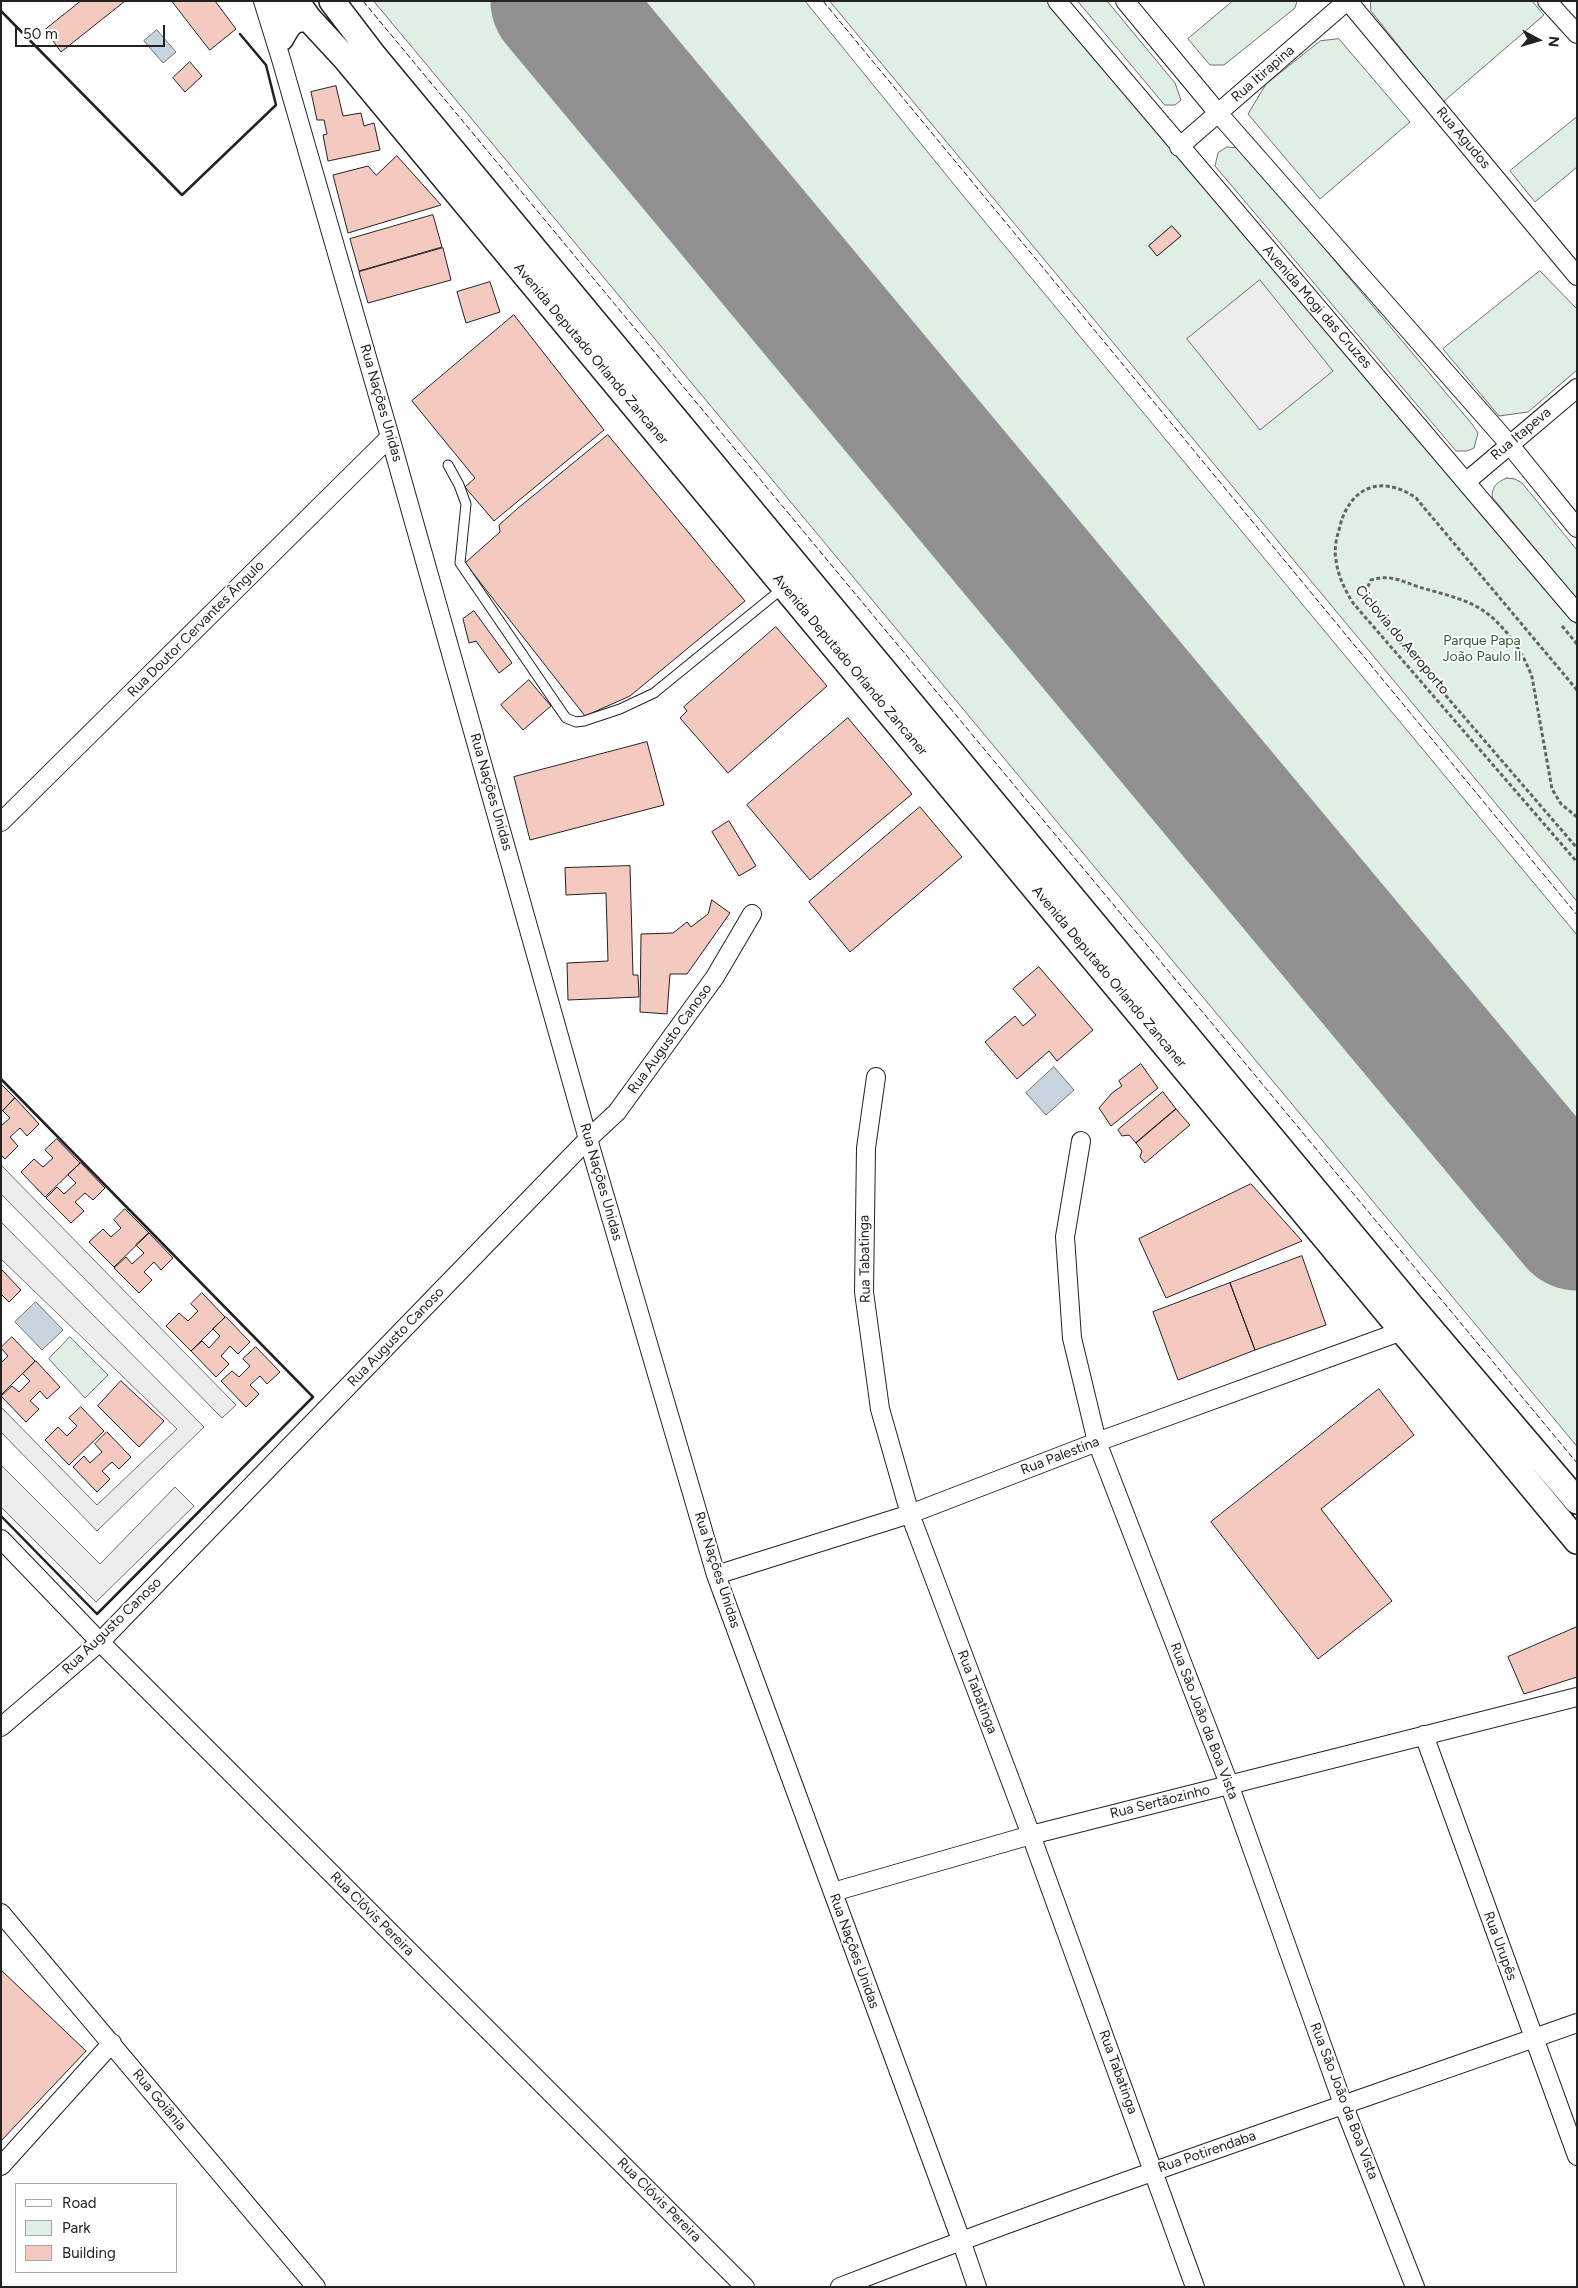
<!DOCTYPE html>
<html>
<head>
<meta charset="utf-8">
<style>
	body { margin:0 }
	#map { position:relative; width:1578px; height:2288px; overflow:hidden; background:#fff; font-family:Figtree,sans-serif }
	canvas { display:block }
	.frame { position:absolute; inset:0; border:2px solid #222; pointer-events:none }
	.legend { position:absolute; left:15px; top:2183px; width:162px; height:90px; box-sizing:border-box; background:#fff; border:1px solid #a7a7a7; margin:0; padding:6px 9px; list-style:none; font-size:15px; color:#222 }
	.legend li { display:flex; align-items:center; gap:10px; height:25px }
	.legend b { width:25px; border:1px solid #a7a7a7 }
	.north { position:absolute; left:1513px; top:15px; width:50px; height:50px; -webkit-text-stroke:4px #fff; paint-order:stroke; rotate:96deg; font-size:14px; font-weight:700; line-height:20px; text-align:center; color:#222 }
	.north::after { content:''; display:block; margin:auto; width:18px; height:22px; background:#222; clip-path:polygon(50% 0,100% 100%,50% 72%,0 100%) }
	.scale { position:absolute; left:15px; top:25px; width:150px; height:22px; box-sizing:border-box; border:2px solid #222; border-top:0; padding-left:6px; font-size:15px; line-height:18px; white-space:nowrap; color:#222; -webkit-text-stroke:4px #fff; paint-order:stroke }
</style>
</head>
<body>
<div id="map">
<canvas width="1578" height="2288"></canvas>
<div class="frame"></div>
<ul class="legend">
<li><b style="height:6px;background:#fff"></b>Road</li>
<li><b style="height:14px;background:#e0efe3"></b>Park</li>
<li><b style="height:14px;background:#f3c9c0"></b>Building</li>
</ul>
<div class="north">N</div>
<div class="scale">50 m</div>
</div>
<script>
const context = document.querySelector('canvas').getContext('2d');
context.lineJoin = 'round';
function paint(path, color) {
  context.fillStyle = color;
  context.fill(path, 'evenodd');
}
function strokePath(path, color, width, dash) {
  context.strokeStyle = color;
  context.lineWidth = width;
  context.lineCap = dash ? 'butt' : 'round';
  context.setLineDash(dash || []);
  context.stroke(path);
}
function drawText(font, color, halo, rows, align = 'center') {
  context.font = font + ' Figtree,sans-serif';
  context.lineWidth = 4;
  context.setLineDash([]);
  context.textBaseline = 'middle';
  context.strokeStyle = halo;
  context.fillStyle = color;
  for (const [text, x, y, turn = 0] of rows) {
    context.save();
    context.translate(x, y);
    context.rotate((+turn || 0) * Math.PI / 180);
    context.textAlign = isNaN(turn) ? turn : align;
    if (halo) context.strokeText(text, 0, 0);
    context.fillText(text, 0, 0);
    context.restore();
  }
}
const green = new Path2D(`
	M374 1H510L1577 1276V1446Z
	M602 1H805L965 198 1577 935V1174Z
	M830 1H1054L1577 625V901ZM1172 226 1181 236 1157 256 1149 246Z
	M1078 1H1107L1175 83 1181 100 1175 105H1165Z
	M1233 1H1297L1295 8 1224 65H1210L1188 39Z
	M1371 1H1532L1544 15 1443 102 1371 11Z
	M1339 39 1410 122 1320 199 1248 114 1266 84 1320 41Z
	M1577 117V167L1535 202 1510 171Z
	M1227 147 1240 148 1472 424 1478 433 1474 448 1467 451H1456L1215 166 1218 153Z
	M1540 271 1577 309V370L1528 412 1499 416 1443 349Z
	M1507 478 1515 479 1522 483 1577 550V599L1492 497C1492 486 1497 482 1507 478Z
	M70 1337 108 1375 85 1398 49 1359Z`);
paint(green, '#e0efe3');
strokePath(green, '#6f6f6f', 1);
const parking = new Path2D(`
	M1260 280 1333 371 1260 430 1187 339Z
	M1 1165 236 1405 222 1418 1 1194Z
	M1 1222 204 1427 97 1531 1 1432V1407L97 1505 177 1429 1 1259Z
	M1 1465 100 1564 175 1487 194 1506 96 1602 1 1507Z`);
paint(parking, '#ededed');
strokePath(parking, '#6f6f6f', 1);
const water = new Path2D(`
	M157 30 176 52 163 63 144 41Z
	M1054 1067 1074 1090 1046 1115 1026 1093Z
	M36 1302 63 1330 42 1350 15 1322Z`);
paint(water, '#c7d3dd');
strokePath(water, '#6f6f6f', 1);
strokePath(new Path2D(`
	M558 1 1577 1223`), '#909090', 135);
const building = new Path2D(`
	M81 1H125L61 52 45 30Z
	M172 1H215L236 29 210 50Z
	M190 62 202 76 185 92 173 78Z
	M336 86 343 116 361 113 364 126 374 123 380 150 328 161 323 135 327 134 324 120H317L311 92Z
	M397 156 441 205 348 233 333 175 368 166 376 175Z
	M433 215 442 247 359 271 350 239Z
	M1172 226 1181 236 1157 256 1149 246Z
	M443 248 451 280 368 303 359 272Z
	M490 282 500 312 466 323 457 292Z
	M514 315 604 430 494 521 465 487 475 478 412 401Z
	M608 435 745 601 630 696 585 716 465 563 500 532 499 525 517 509Z
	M474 611 512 663 499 673 476 641 469 643 463 619Z
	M776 627 827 686 728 773 680 718 687 711 684 707Z
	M529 680 551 706 523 730 501 705Z
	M848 718 912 794 810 880 747 805Z
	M647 742 664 805 530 840 514 777Z
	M920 807 962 857 850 952 809 902Z
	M729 821 756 866 739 876 712 832Z
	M630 866 633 975H638L639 997 568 1000 567 963 608 961 606 893 566 895 565 868Z
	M712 900 730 913 687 974H670L667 1014 640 1012 641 934 673 933 687 922 691 927 708 914Z
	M1039 967 1093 1030 1057 1061 1049 1051 1017 1079 985 1042 1015 1016 1023 1026 1036 1015 1013 989Z
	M1141 1064 1158 1088 1111 1126 1099 1108 1112 1093 1122 1086 1119 1081Z
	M1 1084 15 1098 1 1112Z
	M1163 1092 1176 1109 1136 1143 1129 1135 1122 1136 1118 1130Z
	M15 1098 39 1124 27 1136 20 1128 10 1137 18 1146 5 1159 1 1155V1126L10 1118 3 1111Z
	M1176 1109 1190 1125 1145 1163 1140 1157 1142 1151 1136 1143Z
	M57 1139 80 1163 45 1197 21 1172 34 1159 43 1167 53 1158 45 1150Z
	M81 1163 105 1188 93 1200 85 1193 75 1202 84 1211 71 1223 46 1198 57 1187 64 1194 76 1183 68 1175Z
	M1251 1184 1302 1241 1166 1298 1139 1239Z
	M125 1209 149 1233 114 1267 89 1242 103 1229 111 1237 121 1228 114 1220Z
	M149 1233 173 1258 161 1270 154 1262 144 1272 152 1280 139 1293 114 1268 126 1257 132 1264 144 1253 136 1245Z
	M1302 1256 1326 1325 1255 1350 1230 1283Z
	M1 1269 21 1290 9 1302 1 1294Z
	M1230 1283 1255 1350 1178 1380 1153 1312Z
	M202 1293 225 1317 191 1351 166 1326 179 1313 188 1321 198 1311 191 1304Z
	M226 1317 250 1342 238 1354 230 1346 221 1356 229 1364 216 1377 191 1351 202 1341 209 1348 220 1336 213 1329Z
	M12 1337 35 1361 1 1395V1363L8 1356 1 1348Z
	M256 1347 280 1372 267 1384 260 1376 250 1385 259 1394 246 1407 221 1381 232 1371 239 1377 250 1366 243 1359Z
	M36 1361 60 1387 47 1399 40 1391 30 1401 39 1409 26 1422 1 1396 12 1386 19 1392 30 1381 23 1374Z
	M121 1381 164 1421 139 1447 98 1406Z
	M1379 1389 1414 1435 1321 1509 1392 1601 1318 1659 1211 1522Z
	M81 1407 104 1431 69 1465 45 1440 58 1427 67 1436 77 1426 69 1418Z
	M107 1432 131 1457 119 1469 112 1462 102 1471 110 1479 97 1492 73 1467 84 1456 90 1463 102 1452 95 1444Z
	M1577 1627V1677L1524 1694 1508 1657Z
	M1 1970 86 2051 1 2141Z`);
paint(building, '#f3c9c0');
strokePath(building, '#222', 1);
const lane = new Path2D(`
	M448 465 459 485 466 504 460 563 566 718 576 722 584 721 620 709 654 693 783 588`);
const street = new Path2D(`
	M263 1 281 59 390 437 588 1139 716 1575 961 2240 977 2287
	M279 1 281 36
	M1057 1 1577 613
	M1125 1 1218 113 1509 444 1577 528
	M1348 1 1577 276
	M1547 1 1577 34
	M1179 147 1347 1
	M1467 481 1577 388
	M1 822 390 437
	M876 1077 866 1148 864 1292 880 1409 910 1514 1031 1835 1195 2287
	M1081 1141 1065 1237 1072 1338 1097 1442 1229 1784 1343 2104 1415 2287
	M1 1539 100 1642 745 2287
	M716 1575 910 1514 1097 1442 1402 1331 1411 1325
	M1 1727 100 1642 588 1139 617 1112 715 977 752 914
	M1424 1735 1577 2156
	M833 1892 1031 1835 1577 1697
	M1 1913 316 2287
	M1 2166 112 2043
	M840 2287C1083 2193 1331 2110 1577 2023`);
const secondary = new Path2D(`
	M296 1 309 19 346 59 1577 1541
	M332 1 374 56 1411 1306 1577 1501
	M281 38C288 25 292 17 309 19`);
strokePath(lane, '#222', 11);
strokePath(street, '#222', 20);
strokePath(secondary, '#222', 28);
strokePath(new Path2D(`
	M1562 626 1577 644
	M1577 690 1416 498C1380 473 1348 488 1339 530 1336 539 1334 551 1336 560 1338 576 1345 590 1353 603L1577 862
	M1577 817 1561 804 1552 789 1532 677C1524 654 1507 629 1488 614 1469 599 1442 594 1419 587 1401 581 1391 574 1371 580L1364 595 1366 603 1577 848`), '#646464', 3, [4, 2.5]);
strokePath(lane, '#fff', 9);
strokePath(street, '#fff', 18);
strokePath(secondary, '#fff', 25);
strokePath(new Path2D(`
	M363 1 1577 1463
	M823 1 1577 915`), '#222', 1, [6, 2.5]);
strokePath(new Path2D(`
	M1 11 182 195 276 105 266 65 240 34
	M1 1079 313 1397 97 1614 1 1516`), '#222', 2.5);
drawText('14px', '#222', '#fff', [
	["Rua Itirapina",1263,74,-41],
	["Rua Agudos",1463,138,50],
	["Avenida Mogi das Cruzes",1317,307,49],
	["Avenida Deputado Orlando Zancaner",591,354,50],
	["Rua Nações Unidas",381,403,74],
	["Rua Itapeva",1521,434,-40],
	["Rua Doutor Cervantes Ângulo",196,629,-45],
	["Ciclovia do Aeroporto",1402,640,50],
	["Avenida Deputado Orlando Zancaner",850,665,50],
	["Rua Nações Unidas",491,792,74],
	["Avenida Deputado Orlando Zancaner",1109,977,50],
	["Rua Augusto Canoso",670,1039,-54],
	["Rua Nações Unidas",601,1182,74],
	["Rua Tabatinga",865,1259,-91],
	["Rua Augusto Canoso",396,1337,-46],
	["Rua Palestina",1060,1456,-21],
	["Rua Nações Unidas",717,1570,72],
	["Rua Augusto Canoso",112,1626,-44],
	["Rua Tabatinga",977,1692,69],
	["Rua São João da Boa Vista",1204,1721,69],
	["Rua Sertãozinho",1160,1802,-14],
	["Rua Clóvis Pereira",372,1914,45],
	["Rua Urupês",1500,1946,70],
	["Rua Nações Unidas",854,1951,70],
	["Rua Tabatinga",1118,2072,70],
	["Rua Goiânia",159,2100,50],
	["Rua São João da Boa Vista",1344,2101,69],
	["Rua Potirendaba",1207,2152,-19],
	["Rua Clóvis Pereira",659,2200,45]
]);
drawText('14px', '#2f5e38', '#fff', [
	["Parque Papa",1482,641],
	["João Paulo II",1482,657]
]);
</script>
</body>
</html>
